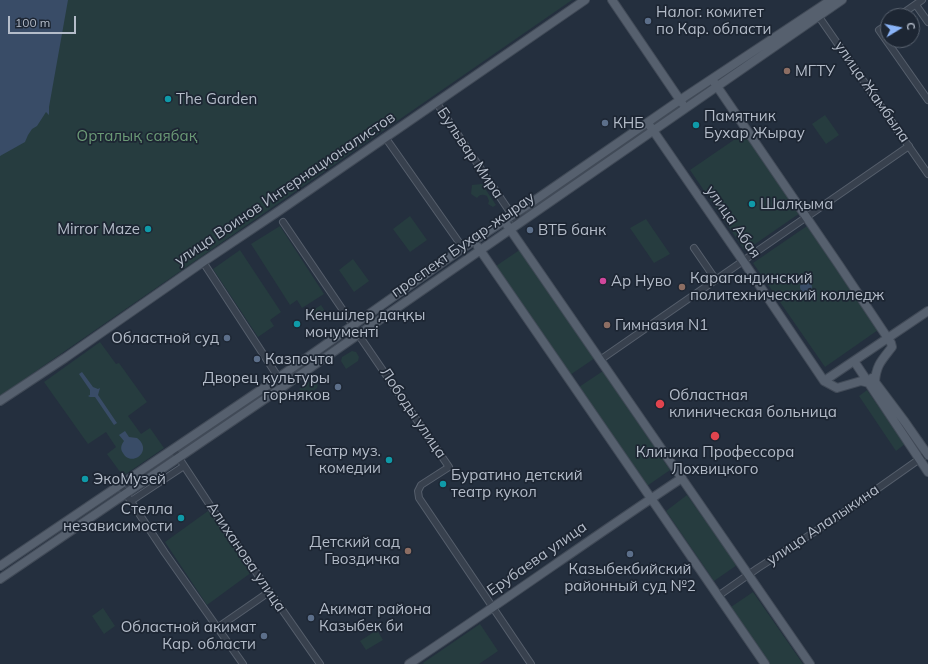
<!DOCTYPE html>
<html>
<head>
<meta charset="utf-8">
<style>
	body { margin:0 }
	#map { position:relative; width:928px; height:664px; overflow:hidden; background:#242f3e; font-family:Mulish,sans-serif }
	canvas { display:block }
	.north { position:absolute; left:880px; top:8px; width:40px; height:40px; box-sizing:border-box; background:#1d2633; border:1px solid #59626f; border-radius:50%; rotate:80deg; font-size:11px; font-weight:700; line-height:16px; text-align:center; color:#b4bcc9 }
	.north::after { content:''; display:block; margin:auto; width:14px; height:18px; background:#8ab4f8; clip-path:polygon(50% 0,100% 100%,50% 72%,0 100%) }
	.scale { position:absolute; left:8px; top:16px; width:68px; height:18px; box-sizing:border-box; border:2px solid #b4bcc9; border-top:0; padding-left:5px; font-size:12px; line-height:14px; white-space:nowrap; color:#b4bcc9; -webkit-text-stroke:3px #1d2633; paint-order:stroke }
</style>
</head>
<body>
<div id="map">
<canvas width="928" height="664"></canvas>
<div class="north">С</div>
<div class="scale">100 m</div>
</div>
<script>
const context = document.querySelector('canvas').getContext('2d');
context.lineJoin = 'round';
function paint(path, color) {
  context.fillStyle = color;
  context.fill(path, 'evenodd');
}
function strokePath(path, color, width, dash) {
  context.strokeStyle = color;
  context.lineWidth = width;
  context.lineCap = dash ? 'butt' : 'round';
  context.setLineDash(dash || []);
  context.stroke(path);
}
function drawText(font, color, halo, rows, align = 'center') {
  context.font = font + ' Mulish,sans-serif';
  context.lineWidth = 3.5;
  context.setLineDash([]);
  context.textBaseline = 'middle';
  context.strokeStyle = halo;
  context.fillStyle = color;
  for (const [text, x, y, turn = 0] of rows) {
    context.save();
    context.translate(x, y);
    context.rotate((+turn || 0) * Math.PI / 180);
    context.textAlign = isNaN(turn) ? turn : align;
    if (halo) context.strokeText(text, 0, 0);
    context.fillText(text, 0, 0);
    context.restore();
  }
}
paint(new Path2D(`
	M0 0H572L0 396Z
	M825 115 839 135 826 144 812 124Z
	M744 133 800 213 745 251 690 170Z
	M482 184 496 205 493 207 488 204 489 201 487 196C483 194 480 194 477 198L471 194 472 185Z
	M410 216 427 240 410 252 393 229Z
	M646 219 670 254 654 263 630 228Z
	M280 226 324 294 302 308 297 300 290 305 251 244Z
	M807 226 878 330 825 367 753 263Z
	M521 249 595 358 570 375 496 266Z
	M240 250 281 312 270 320 274 326 258 337 213 269Z
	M353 259 369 281 354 292 339 270Z
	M321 305 327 314 318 320 312 311Z
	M100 342 116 364 119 363 147 402 128 416 141 434 150 428 164 448 123 476 107 454 116 447 106 432 88 444 44 382Z
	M352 351 356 352 359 357 358 361 346 369 341 361 342 357Z
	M603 371 670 470 647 486 579 387Z
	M311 380H315L318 384 317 388 305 397 299 389Z
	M867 390 905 444 896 451 859 396Z
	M687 495 737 565 714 581 666 511Z
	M208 511 252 572 207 605 165 542Z
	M753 592 803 664H770L731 607Z
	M103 608 115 626 104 634 92 616Z
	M480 624 498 651 479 664H424L423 663Z
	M377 630 383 640 366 650 360 641Z`), '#263c3f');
paint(new Path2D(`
	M0 0H68L49 107V115L46 112 37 126 32 129 28 135 25 142 0 156Z
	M800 287a6 6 0 1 1 12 0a6 6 0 1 1-12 0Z
	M82 372 93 387 98 389 100 388 98 395 117 423 114 425 95 397H90L88 396 90 395V390L79 374Z
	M125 431 129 437 137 438C154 451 131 468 123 453 120 449 121 445 124 441L119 435Z`), '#394c67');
const minor = new Path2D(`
	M916 5 928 22
	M817 14 928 174
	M899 16 922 0
	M888 24 879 30 928 100
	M436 102 518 224
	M385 137 463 248
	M283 222 353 325
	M694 248 716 280
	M203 262 284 386
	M358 334 449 467 421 485 418 491 419 498 531 664
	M600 360 909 146
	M173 449 221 522 320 664
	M120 485 136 509 165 553 243 664
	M131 501 184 466
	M718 596 758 568 833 520 928 453
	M217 628 269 592`);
const major = new Path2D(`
	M612 0 682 103
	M714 82 839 265 891 343 892 347C882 360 876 365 875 382
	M650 126 743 261 824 381 837 388 861 381 869 383
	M507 225 810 664
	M478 247 765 664
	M854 361 928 472
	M872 378 905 422 928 455
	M824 381 928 311
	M0 401 65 358 203 262 276 213 585 0
	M0 566 268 385 463 248 528 205 680 100 831 0
	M0 579 284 386 842 0
	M409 664C501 603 590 539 682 478`);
strokePath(minor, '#565f6c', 8);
strokePath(major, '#414a57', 10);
strokePath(minor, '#38414e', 6);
strokePath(major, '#56606e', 8);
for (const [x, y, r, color] of [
	[648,21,4,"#5c6f8a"],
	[787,71,4,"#8d6e63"],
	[168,99,4,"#0f9aa8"],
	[605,123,4,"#5c6f8a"],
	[696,125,4,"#0f9aa8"],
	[752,204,4,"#0f9aa8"],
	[148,229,4,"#0f9aa8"],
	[530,230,4,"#5c6f8a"],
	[603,281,4,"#d1479c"],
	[682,287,4,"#8d6e63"],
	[297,324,4,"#0f9aa8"],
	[607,325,4,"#8d6e63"],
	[227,338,4,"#5c6f8a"],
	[257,359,4,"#5c6f8a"],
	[338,387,4,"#5c6f8a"],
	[660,404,5,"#e0444e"],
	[715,436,5,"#e0444e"],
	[389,460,4,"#0f9aa8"],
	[85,479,4,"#0f9aa8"],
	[443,484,4,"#0f9aa8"],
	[181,518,4,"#0f9aa8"],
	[408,551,4,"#8d6e63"],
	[630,554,4,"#5c6f8a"],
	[311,618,4,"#5c6f8a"],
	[264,636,4,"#5c6f8a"]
]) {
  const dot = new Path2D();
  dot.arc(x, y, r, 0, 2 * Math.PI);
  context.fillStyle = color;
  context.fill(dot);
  strokePath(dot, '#1d2633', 1.5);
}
drawText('15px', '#b4bcc9', '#1d2633', [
	["Налог. комитет",656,12],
	["по Кар. области",656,29],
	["МГТУ",795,71],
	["The Garden",176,99],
	["Памятник",704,116],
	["Бухар Жырау",704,133],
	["КНБ",613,123],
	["Шалқыма",760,204],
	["Mirror Maze",140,229,"right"],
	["ВТБ банк",538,230],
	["Карагандинский",690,278],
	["политехнический колледж",690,295],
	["Ар Нуво",611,281],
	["Кеншілер даңқы",305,315],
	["монументі",305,332],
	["Гимназия N1",615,325],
	["Областной суд",219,338,"right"],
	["Казпочта",265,359],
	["Дворец культуры",330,378,"right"],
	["горняков",330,395,"right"],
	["Областная",669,395],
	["клиническая больница",669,412],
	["Театр муз.",381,451,"right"],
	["комедии",381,468,"right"],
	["Клиника Профессора",715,452,"center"],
	["Лохвицкого",715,469,"center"],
	["Буратино детский",451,475],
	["театр кукол",451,492],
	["ЭкоМузей",93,479],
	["Стелла",173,509,"right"],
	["независимости",173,526,"right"],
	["Детский сад",400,542,"right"],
	["Гвоздичка",400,559,"right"],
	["Казыбекбийский",630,569,"center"],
	["районный суд №2",630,586,"center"],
	["Акимат района",319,609],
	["Казыбек би",319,626],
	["Областной акимат",256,627,"right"],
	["Кар. области",256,644,"right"]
], 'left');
drawText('15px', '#b4bcc9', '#1d2633', [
	["улица Жамбыла",872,92,55],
	["Бульвар Мира",470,153,56],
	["улица Воинов Интернационалистов",285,189,-34],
	["улица Абая",733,222,55],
	["проспект Бухар-жырау",463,245,-35],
	["Лободы улица",413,413,56],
	["улица Алалыкина",823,525,-34],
	["Алиханова улица",246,557,56],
	["Ерубаева улица",537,559,-35]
]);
drawText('15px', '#6b9a76', '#1d2633', [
	["Орталық саябақ",137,136]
]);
</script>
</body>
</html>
